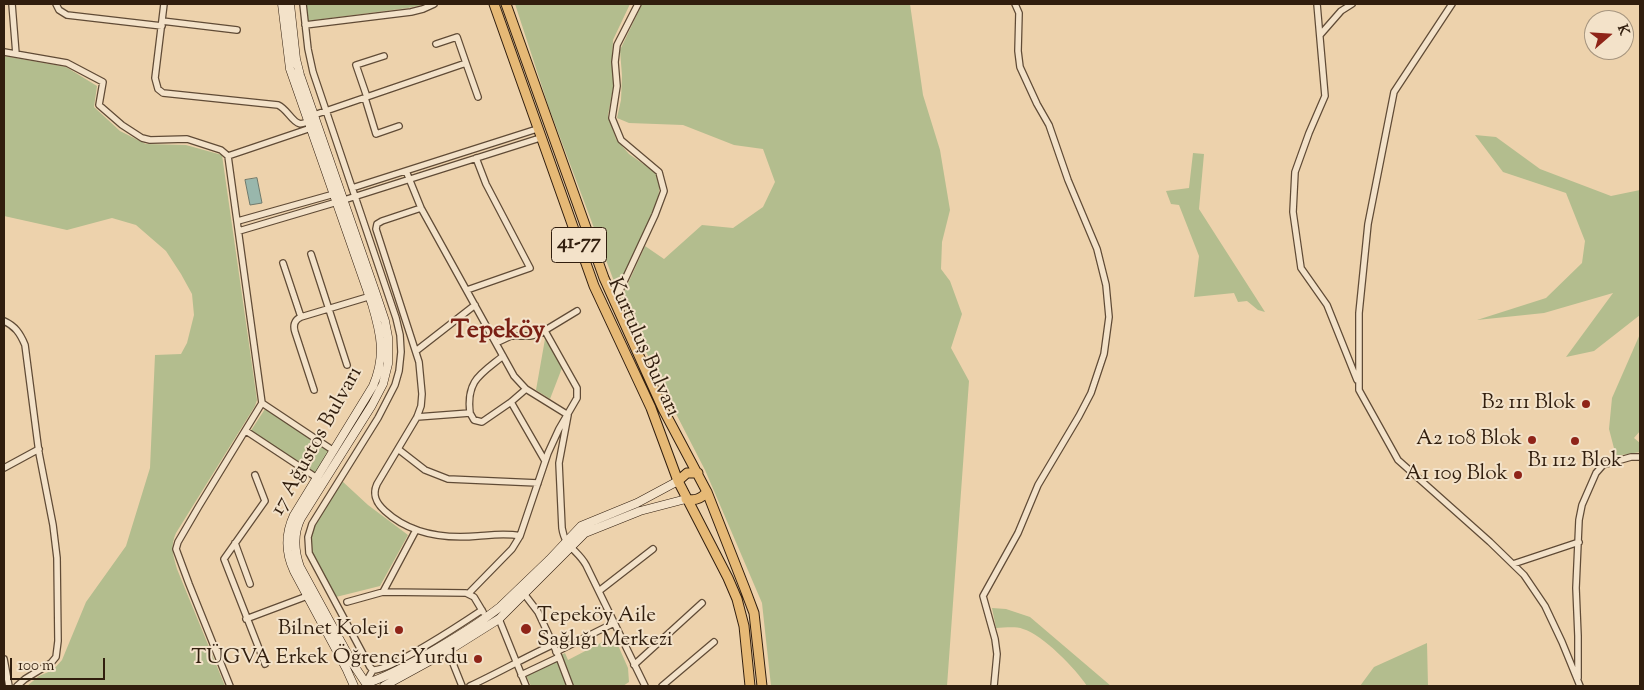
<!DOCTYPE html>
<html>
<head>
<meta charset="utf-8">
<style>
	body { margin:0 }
	#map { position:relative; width:1644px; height:690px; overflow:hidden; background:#edd2ac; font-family:"Sorts Mill Goudy",serif }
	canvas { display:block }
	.frame { position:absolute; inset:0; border:5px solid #311e0e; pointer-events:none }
	.north { position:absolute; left:1584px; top:10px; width:50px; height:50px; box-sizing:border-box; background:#f3e2c9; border:1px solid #a5947e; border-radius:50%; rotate:71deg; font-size:14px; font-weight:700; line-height:20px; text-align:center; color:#311e0e }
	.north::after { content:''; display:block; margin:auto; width:18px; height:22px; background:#8f2418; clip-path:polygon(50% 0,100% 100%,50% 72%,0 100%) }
	.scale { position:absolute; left:10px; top:658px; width:95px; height:22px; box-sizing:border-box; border:2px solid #311e0e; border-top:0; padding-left:6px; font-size:15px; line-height:18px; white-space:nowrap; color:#311e0e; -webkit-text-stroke:4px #f3e2c9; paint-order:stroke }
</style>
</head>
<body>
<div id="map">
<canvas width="1644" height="690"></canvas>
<div class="frame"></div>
<div class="north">K</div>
<div class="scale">100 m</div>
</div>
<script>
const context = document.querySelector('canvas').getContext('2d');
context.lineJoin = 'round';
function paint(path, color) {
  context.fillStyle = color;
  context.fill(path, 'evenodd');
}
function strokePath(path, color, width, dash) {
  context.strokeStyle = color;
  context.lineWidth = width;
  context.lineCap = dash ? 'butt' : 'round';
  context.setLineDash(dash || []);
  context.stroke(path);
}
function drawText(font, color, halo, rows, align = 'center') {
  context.font = font + ' "Sorts Mill Goudy",serif';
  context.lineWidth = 4;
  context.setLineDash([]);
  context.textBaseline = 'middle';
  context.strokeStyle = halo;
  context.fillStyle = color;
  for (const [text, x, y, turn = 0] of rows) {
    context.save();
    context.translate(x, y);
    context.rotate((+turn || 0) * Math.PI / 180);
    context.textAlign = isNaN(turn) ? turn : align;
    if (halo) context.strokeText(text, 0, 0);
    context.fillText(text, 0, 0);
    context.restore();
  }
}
paint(new Path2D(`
	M305 4H426L408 8 307 21Z
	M515 4H630L613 40 612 62 614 84 608 115 616 139 629 154 656 173 660 183 658 199 618 292 549 108Z
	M642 4H910L923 95 940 150 950 210 942 242 941 269 950 281 962 314 951 348 969 381 947 686H771L762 603 705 470 671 404 621 299 645 246 664 259 702 225 733 228 763 207 775 182 763 149 734 145 683 125 629 123 617 118 621 100 622 76 620 50Z
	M4 56 66 67 97 86 94 107 120 131 146 144 186 145 222 155 257 400 255 406 176 533C170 546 173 555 177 569L225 686H27L39 676 53 670 62 660 86 602 126 546 150 468 155 355 181 354 187 343 194 315 192 294 181 274 166 251 136 225 112 218 67 230 4 216Z
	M1475 135 1496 137 1540 169 1611 196 1640 190V315L1594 351 1566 357 1613 293 1544 313 1477 320 1546 298 1582 263 1585 241 1566 193 1503 172Z
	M1193 153 1204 154 1199 209 1265 312 1258 310 1247 301 1238 302 1234 293 1194 297 1199 256 1179 205 1171 204 1166 191 1189 188Z
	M1640 334V431L1634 438 1640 443V452L1616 456 1609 429 1612 398Z
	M545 339 556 355 562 368 550 399 536 390Z
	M265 409 329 450 315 474 250 432Z
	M342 481 368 505 408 535 380 586 336 597C325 578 303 550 313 528 320 512 333 496 342 481Z
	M992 608 1006 609 1030 617 1111 686H1087C1077 670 1042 634 1023 629 1015 626 1004 628 996 628Z
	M614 636 628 668 629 682 623 686H573L561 655 565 653 568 660Z
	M1427 643 1428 686H1360L1374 667Z
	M558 661 568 686H531L526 675Z`), '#b3bd8e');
const water = new Path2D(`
	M257 178 262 203 250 205 245 180Z`);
paint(water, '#99b7ac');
strokePath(water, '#6f7a6d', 1);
const minor = new Path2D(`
	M12 4 16 54
	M56 4 59 10 67 15 162 26
	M164 4 155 78 158 89 163 93 278 105C292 111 295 137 314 115L466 63 478 97
	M303 4 308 49 313 72 396 318 400 335 401 352 399 371 395 385 378 418 312 524 308 537 309 553 370 667 373 670C390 671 464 622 482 610
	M1317 4 1325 96 1309 133 1295 172 1293 212 1301 268 1327 305 1357 380
	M1452 4 1394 92 1368 224 1359 313V390L1398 460 1490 542 1524 575 1545 606 1562 642 1580 686
	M162 21 237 30
	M305 25 411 12 423 9 434 4
	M1320 35 1341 11 1352 4
	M436 44 457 37 466 63
	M4 52 67 63 103 82 99 105 122 125 142 138 150 140 187 139 221 150 228 156 311 128
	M367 97 356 65 384 56
	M365 98 376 134 399 126
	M228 156 262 403 199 506 178 542 176 549 189 584 230 686
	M406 171 421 208 514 376 526 389 568 415 559 463 562 528C565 548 577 549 586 565L645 686
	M352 188 537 129
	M344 200 540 138
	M421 208 382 221 377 224 376 229 419 362 422 394 421 406 417 417 377 484C372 495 376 503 385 511 410 534 445 539 478 536 492 535 506 533 520 536
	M238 221 334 194
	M239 231 337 202
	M311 254 347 365
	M283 263 301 317
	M467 290 530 268 486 184 476 158
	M614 303 655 215 664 191 659 172 621 140 612 118 617 86 615 62 617 45 638 4
	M4 321C15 326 20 333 25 345L39 453 53 525 57 558 58 641 56 657 51 663 25 679 17 686
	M496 343 511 336H530L539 334 577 311
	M416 351 475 305
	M314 390 295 332C293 326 294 320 301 317L371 296
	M511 402 545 461
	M262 403 334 451
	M470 413 474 420 482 422 511 402 526 389
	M417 417 470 413C466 380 481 374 503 356
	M246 431 317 478
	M398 449 425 470 448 479 538 483
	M4 468 39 449
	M255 475 265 501 224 559 265 664
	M235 543 250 584
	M1513 564 1579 542
	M599 591 653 549
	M383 592 416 530
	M469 593 512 549 520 536 548 453 559 429 577 398V388L545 331
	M525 595 538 612 559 657 570 686
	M347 602 383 592 466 593 474 597 483 612
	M246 619 310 595
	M499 619 526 686
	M448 651 462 686
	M556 652 614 623
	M4 659 9 686
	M634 665 702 603
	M521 675 559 657
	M1578 678V636L1576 588 1579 520 1582 505 1596 473 1603 465 1631 457H1640
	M366 682 373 670
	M470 686C498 673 524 658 552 645
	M662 686 714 642
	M994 686 997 654 995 639 983 596 1018 533 1038 485 1079 416 1091 393 1104 354 1109 317 1106 285 1097 249 1068 180 1049 125 1037 104 1020 67 1018 51 1019 13 1015 4`);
const secondary = new Path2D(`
	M282 4 290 69 372 304C381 334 386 356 373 386L294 515C285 534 285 552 294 571L346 668 354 686
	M290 4 296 59 300 75 376 294 385 321 388 337V364L383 384 372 405 301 518C293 534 294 550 300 567L353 664 365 682
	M367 683C388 677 407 665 426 655 452 640 477 625 500 607L549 560 581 526 637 503 678 481
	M384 686 448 651 499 619 585 533 640 511 686 499`);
const trunk = new Path2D(`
	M494 4 594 286 651 408 678 481 728 578 737 599 744 626 750 686
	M506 4 604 278 663 409 707 492 745 589 754 613 762 686
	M678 481 687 473H698
	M686 499C695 501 701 499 707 492`);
strokePath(minor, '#604b36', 8);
strokePath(secondary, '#311e0e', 9);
strokePath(trunk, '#311e0e', 11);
strokePath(minor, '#f3e2c9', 5.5);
strokePath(secondary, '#f3e2c9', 8);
strokePath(trunk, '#e6b976', 9);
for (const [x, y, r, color] of [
	[1586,404,5,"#8f2418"],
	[1532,440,5,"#8f2418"],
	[1575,441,5,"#8f2418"],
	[1518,475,5,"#8f2418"],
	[526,629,6,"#8f2418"],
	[399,630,5,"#8f2418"],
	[478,659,5,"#8f2418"]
]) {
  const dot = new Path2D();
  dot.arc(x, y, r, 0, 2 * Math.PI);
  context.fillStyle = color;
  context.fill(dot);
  strokePath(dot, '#f3e2c9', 2);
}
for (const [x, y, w] of [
	[579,245,55]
]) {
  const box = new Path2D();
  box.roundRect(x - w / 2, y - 17.5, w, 35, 4);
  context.fillStyle = '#f3e2c9';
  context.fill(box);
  strokePath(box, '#311e0e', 1);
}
drawText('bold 20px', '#311e0e', null, [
	["41-77",579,245]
]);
drawText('21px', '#311e0e', '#f3e2c9', [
	["Kurtuluş Bulvarı",642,348,66],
	["17 Ağustos Bulvarı",318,442,-61]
]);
drawText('21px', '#311e0e', '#f3e2c9', [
	["B2 111 Blok",1576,404],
	["A2 108 Blok",1522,440],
	["B1 112 Blok",1575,462,"center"],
	["A1 109 Blok",1508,475],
	["Tepeköy Aile",537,617,"left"],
	["Sağlığı Merkezi",537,641,"left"],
	["Bilnet Koleji",389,630],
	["TÜGVA Erkek Öğrenci Yurdu",468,659]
], 'right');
drawText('bold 26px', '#7a1f14', '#f3e2c9', [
	["Tepeköy",498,333]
]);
</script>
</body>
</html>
